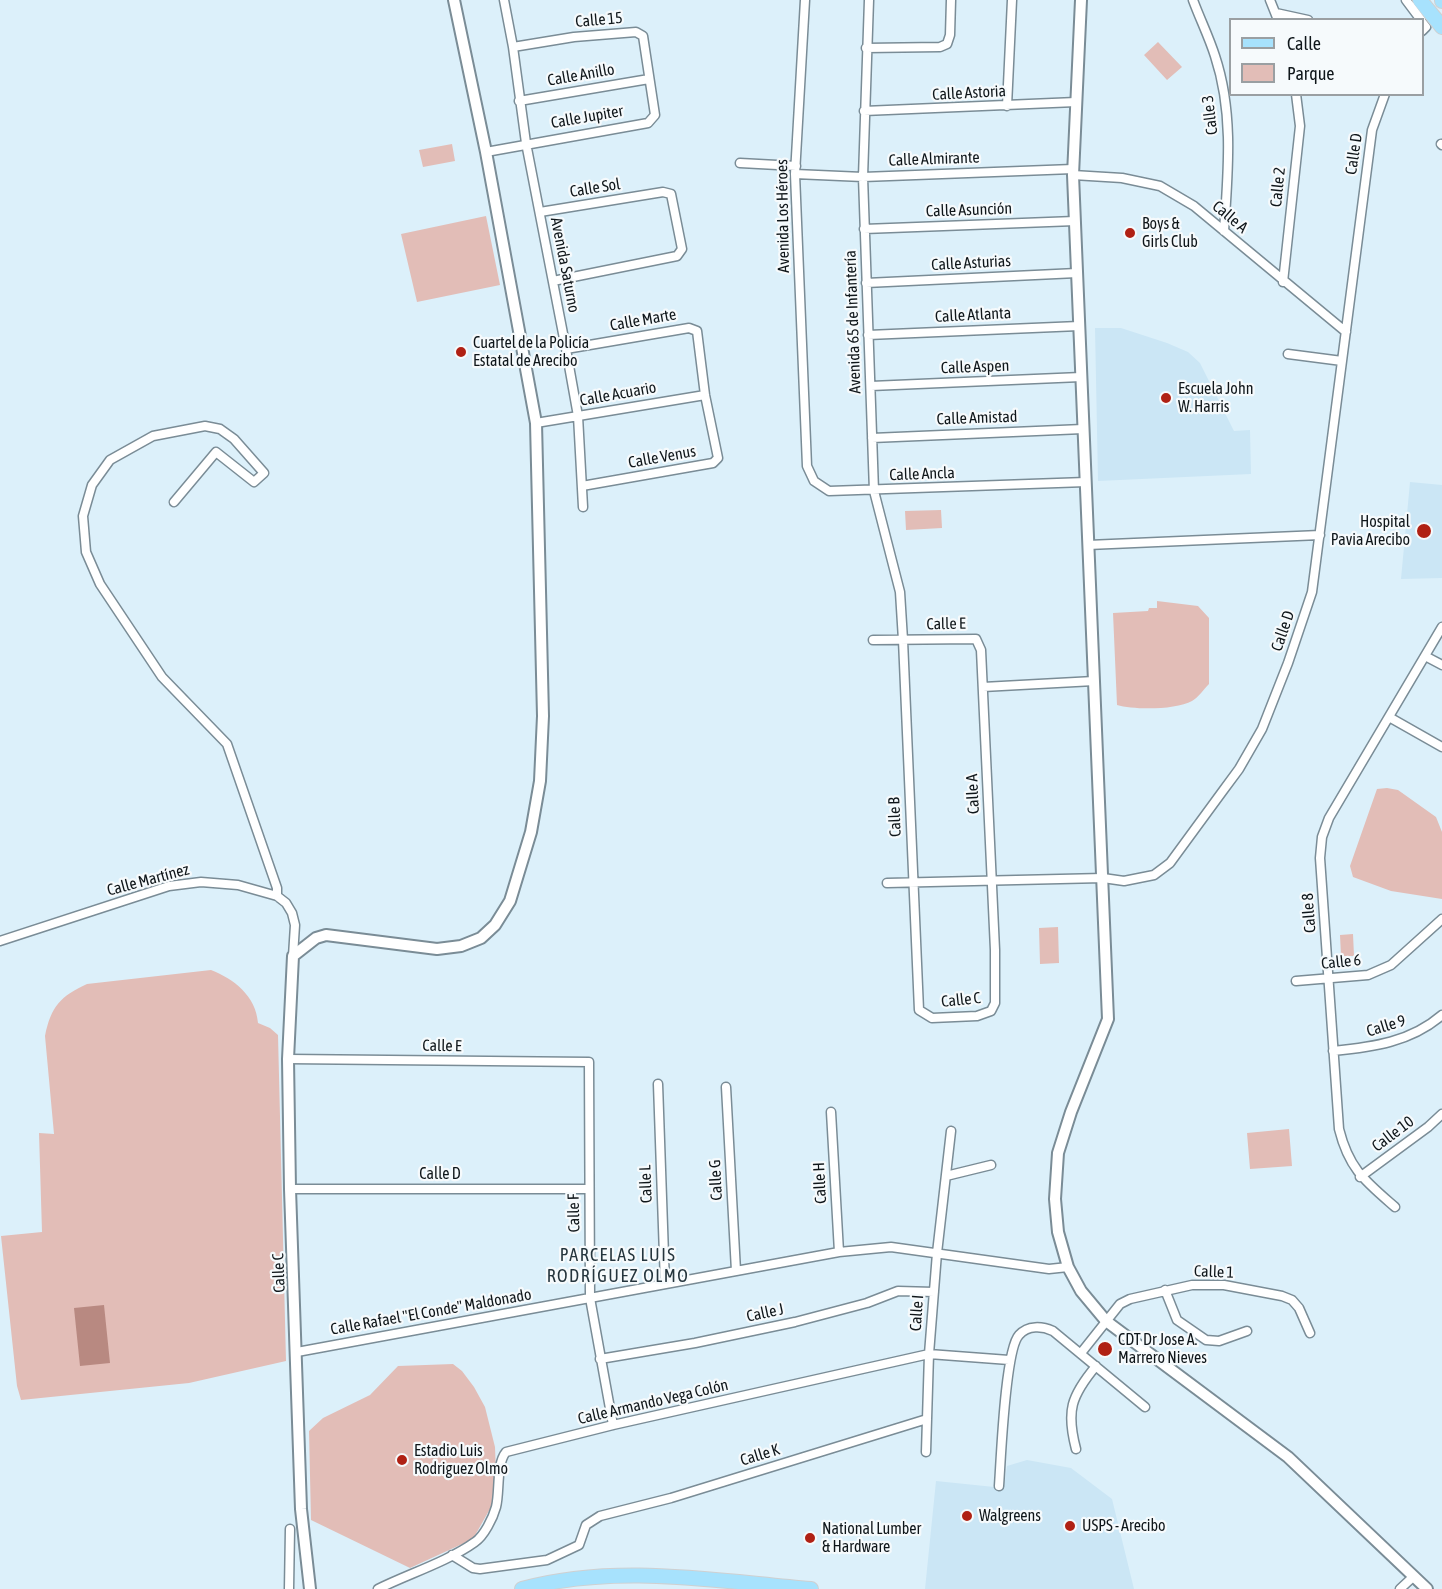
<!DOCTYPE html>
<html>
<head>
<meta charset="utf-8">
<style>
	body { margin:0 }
	#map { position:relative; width:1442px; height:1589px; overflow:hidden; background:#dcf0fa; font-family:"Asap Condensed",sans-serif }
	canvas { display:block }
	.legend { position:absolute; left:1229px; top:18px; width:195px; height:78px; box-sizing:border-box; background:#f6fafc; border:2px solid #9a9fa2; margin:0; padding:8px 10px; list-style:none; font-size:18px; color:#0f161a }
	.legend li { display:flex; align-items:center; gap:12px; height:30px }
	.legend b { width:30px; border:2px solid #9a9fa2 }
</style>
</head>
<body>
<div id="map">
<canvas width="1442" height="1589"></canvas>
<ul class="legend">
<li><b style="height:8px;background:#a7e2fd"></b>Calle</li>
<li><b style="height:16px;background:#e2bdb7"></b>Parque</li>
</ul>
</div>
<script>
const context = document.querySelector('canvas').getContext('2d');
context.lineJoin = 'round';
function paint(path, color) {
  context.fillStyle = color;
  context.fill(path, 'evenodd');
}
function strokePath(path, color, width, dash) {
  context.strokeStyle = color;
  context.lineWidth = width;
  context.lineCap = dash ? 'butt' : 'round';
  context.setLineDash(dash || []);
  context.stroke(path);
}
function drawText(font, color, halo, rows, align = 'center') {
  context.font = font + ' "Asap Condensed",sans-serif';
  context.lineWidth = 4.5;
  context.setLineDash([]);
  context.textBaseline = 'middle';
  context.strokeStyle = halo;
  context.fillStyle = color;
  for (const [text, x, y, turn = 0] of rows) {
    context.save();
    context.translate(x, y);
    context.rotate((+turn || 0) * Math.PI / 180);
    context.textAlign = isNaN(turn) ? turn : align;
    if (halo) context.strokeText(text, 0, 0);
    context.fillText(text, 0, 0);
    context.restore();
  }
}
paint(new Path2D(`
	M1095 328H1121L1167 343 1188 352 1200 363 1234 431 1250 430 1251 474 1098 481Z
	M1410 482 1442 485V578L1401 579Z
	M1027 1460 1071 1468 1112 1499 1134 1589H925L936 1481 1004 1488 1007 1466Z`), '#cbe6f5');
paint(new Path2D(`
	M1158 42 1182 67 1167 80 1144 55Z
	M452 144 455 161 423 167 419 150Z
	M486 216 500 285 417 302 401 234Z
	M941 510 942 528 906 530 905 511Z
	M1157 601 1198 606 1209 618V684C1204 689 1198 698 1192 701 1176 710 1134 710 1117 705L1113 613 1148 611 1149 608H1157Z
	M1387 788 1398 790 1436 817 1442 832V899L1391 891 1353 877 1350 866 1377 789Z
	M1058 927 1059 963 1040 964 1039 928Z
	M1353 934 1354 956H1341L1340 935Z
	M211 970C234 979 256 996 258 1023L270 1028 278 1035 286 1361 189 1383 21 1400 17 1386 1 1236 42 1232 39 1133 54 1134 45 1036C51 1006 61 996 87 984Z
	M1289 1129 1292 1166 1250 1169 1247 1133Z
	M453 1364 462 1371 474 1387 485 1407 495 1447 496 1474 495 1500 473 1539 410 1568 311 1520 309 1431 323 1418 370 1395 398 1366Z`), '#e2bdb7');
paint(new Path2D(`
	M104 1305 110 1363 80 1366 74 1308Z`), '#b88981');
const minor = new Path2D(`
	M504 0 513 47 526 143 566 349 578 416 583 507
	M805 0 795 174 807 466 814 481 829 491 1086 482
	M869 0 863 177 874 491 900 592 903 640 919 1010 932 1018 977 1016 991 1011 995 1003V950L981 650 976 639 873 640
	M1193 0C1200 19 1209 37 1215 56 1234 113 1228 173 1224 231
	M1270 0 1278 20
	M1406 0 1421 20
	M1276 13 1308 20
	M1422 22 1426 27 1422 31
	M866 48 940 47 947 44 950 35 951 0
	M519 101 649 79
	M1007 106 1012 0
	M864 111 1076 102
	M1441 144 1442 145
	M486 152 648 123 655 115 643 36 636 32 574 37 513 47
	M740 163 796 166
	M795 174 863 177 1073 169
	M1073 175 1122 178 1160 186 1194 206 1346 332
	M540 212 663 192 671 194 682 249 677 256 553 281
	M864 229 1075 221
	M1283 282 1300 126 1296 94
	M866 283 1077 273
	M868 335 1079 326
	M566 349 689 328 697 331 705 395 718 458 713 463 582 486
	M1288 354 1342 361
	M871 386 1081 377
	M536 423 705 395
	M872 438 1083 429
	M174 502 216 452 254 482 264 473 234 439 220 429 205 426 153 436 110 460 92 485 83 516 86 552 100 584 162 677 227 744 277 888V896
	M1088 545 1320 535
	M1425 656 1442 665
	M983 687 1094 681
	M1389 717 1442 747
	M887 883 1103 878 1124 881 1154 875 1170 863 1222 792 1239 769 1262 729 1288 663 1312 592 1372 130 1385 94
	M0 941 169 886 201 882 238 885 277 896 286 903 292 913 295 925 293 956
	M1296 981 1368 975 1391 965 1442 919
	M1333 1051C1373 1047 1411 1042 1442 1015
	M288 1059 589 1062 590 1298 613 1425
	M658 1084 665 1284
	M726 1087 736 1271
	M831 1112 839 1252
	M946 1176 991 1165
	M1360 1177 1428 1127 1442 1114
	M290 1189H589
	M1395 1207C1365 1181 1349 1169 1339 1129L1320 858 1322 837 1329 818 1442 627
	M1165 1290 1177 1320 1206 1340 1219 1341 1247 1331
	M297 1352 839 1252 891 1247 1049 1269 1068 1267
	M1081 1353 1120 1304 1130 1299 1192 1285H1224L1282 1296 1292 1300 1299 1308 1310 1333
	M600 1359 695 1343 795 1322 867 1303 898 1291 934 1292
	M1076 1449C1066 1411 1071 1396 1096 1366
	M926 1452 929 1354 937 1253 951 1131
	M999 1486C1001 1459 1005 1350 1019 1335 1028 1325 1042 1326 1053 1331L1145 1407
	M452 1555 473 1568 480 1569 547 1560 579 1545 586 1525 600 1516 671 1498 927 1419
	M289 1589 290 1529
	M378 1589C408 1574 447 1562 475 1542 484 1536 493 1518 496 1507 500 1492 496 1464 506 1452L613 1425 929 1354 1009 1360
	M1400 1589 1414 1576`);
const tertiary = new Path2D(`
	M1081 0 1073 175 1108 1019 1071 1112 1058 1153 1055 1199 1058 1232 1068 1267 1081 1291 1106 1321 1288 1457 1427 1589
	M310 1589 301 1509 290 1189 288 1059 293 956 316 938 326 935 437 949 461 946 481 938 495 925 510 901 531 832 540 781 543 716 536 423 486 152 454 0`);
const primary = new Path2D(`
	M1420 0 1442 27
	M1442 0V1
	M522 1589C616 1563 715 1581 811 1589`);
strokePath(minor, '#7a8c96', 11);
strokePath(tertiary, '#7a8c96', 14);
strokePath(primary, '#cfd0d1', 16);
strokePath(minor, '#fff', 8);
strokePath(tertiary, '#fff', 10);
strokePath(primary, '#a7e2fd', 14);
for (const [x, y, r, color] of [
	[1130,233,6,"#b02114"],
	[461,352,6,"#b02114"],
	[1166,398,6,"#b02114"],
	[1424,531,8,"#b02114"],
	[1105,1349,8,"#b02114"],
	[402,1460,6,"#b02114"],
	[967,1516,6,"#b02114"],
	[1070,1526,6,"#b02114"],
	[810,1538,6,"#b02114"]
]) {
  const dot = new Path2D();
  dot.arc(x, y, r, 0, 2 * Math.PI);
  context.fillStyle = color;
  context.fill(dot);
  strokePath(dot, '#f6fafc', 2);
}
drawText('16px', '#0f161a', '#f6fafc', [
	["Calle 15",599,20,-5],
	["Calle Anillo",581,75,-10],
	["Calle Astoria",969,93,-3],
	["Calle 3",1210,115,-97],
	["Calle Jupiter",587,117,-10],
	["Calle D",1354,154,-82],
	["Calle Almirante",934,159,-2],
	["Calle 2",1278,187,-84],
	["Calle Sol",595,188,-9],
	["Calle Asunción",969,210,-2],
	["Avenida Los Héroes",783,216,-91],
	["Calle A",1230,217,40],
	["Calle Asturias",971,263,-3],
	["Avenida Saturno",565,265,79],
	["Calle Atlanta",973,315,-3],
	["Calle Marte",643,320,-10],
	["Avenida 65 de Infantería",853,322,-92],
	["Calle Aspen",975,367,-2],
	["Calle Acuario",618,394,-10],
	["Calle Amistad",977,418,-2],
	["Calle Venus",662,457,-10],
	["Calle Ancla",922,474,-2],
	["Calle E",946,624,-1],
	["Calle D",1283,631,-71],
	["Calle A",973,794,-93],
	["Calle B",895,817,-92],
	["Calle Martínez",148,880,-15],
	["Calle 8",1309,913,-94],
	["Calle 6",1341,962,-6],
	["Calle C",961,1000,-6],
	["Calle 9",1386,1026,-17],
	["Calle E",442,1046,1],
	["Calle 10",1393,1134,-37],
	["Calle D",440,1174],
	["Calle G",716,1180,-93],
	["Calle H",820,1183,-93],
	["Calle L",646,1184,-92],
	["Calle F",574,1213,-91],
	["Calle 1",1214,1272,2],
	["Calle C",279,1273,-92],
	["Calle Rafael \"El Conde\" Maldonado",431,1312,-10],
	["Calle J",765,1313,-12],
	["Calle I",917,1313,-86],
	["Calle Armando Vega Colón",653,1402,-13],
	["Calle K",760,1455,-17]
]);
drawText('16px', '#0f161a', '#f6fafc', [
	["Boys &",1142,224],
	["Girls Club",1142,242],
	["Cuartel de la Policía",473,343],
	["Estatal de Arecibo",473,361],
	["Escuela John",1178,389],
	["W. Harris",1178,407],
	["Hospital",1410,522,"right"],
	["Pavia Arecibo",1410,540,"right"],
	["CDT Dr Jose A.",1118,1340],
	["Marrero Nieves",1118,1358],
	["Estadio Luis",414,1451],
	["Rodriguez Olmo",414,1469],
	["Walgreens",979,1516],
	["USPS - Arecibo",1082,1526],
	["National Lumber",822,1529],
	["& Hardware",822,1547]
], 'left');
context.letterSpacing = '1.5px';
drawText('18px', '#25353d', '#f6fafc', [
	["PARCELAS LUIS",618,1255],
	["RODRÍGUEZ OLMO",618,1276]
]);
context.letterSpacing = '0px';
</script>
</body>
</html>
